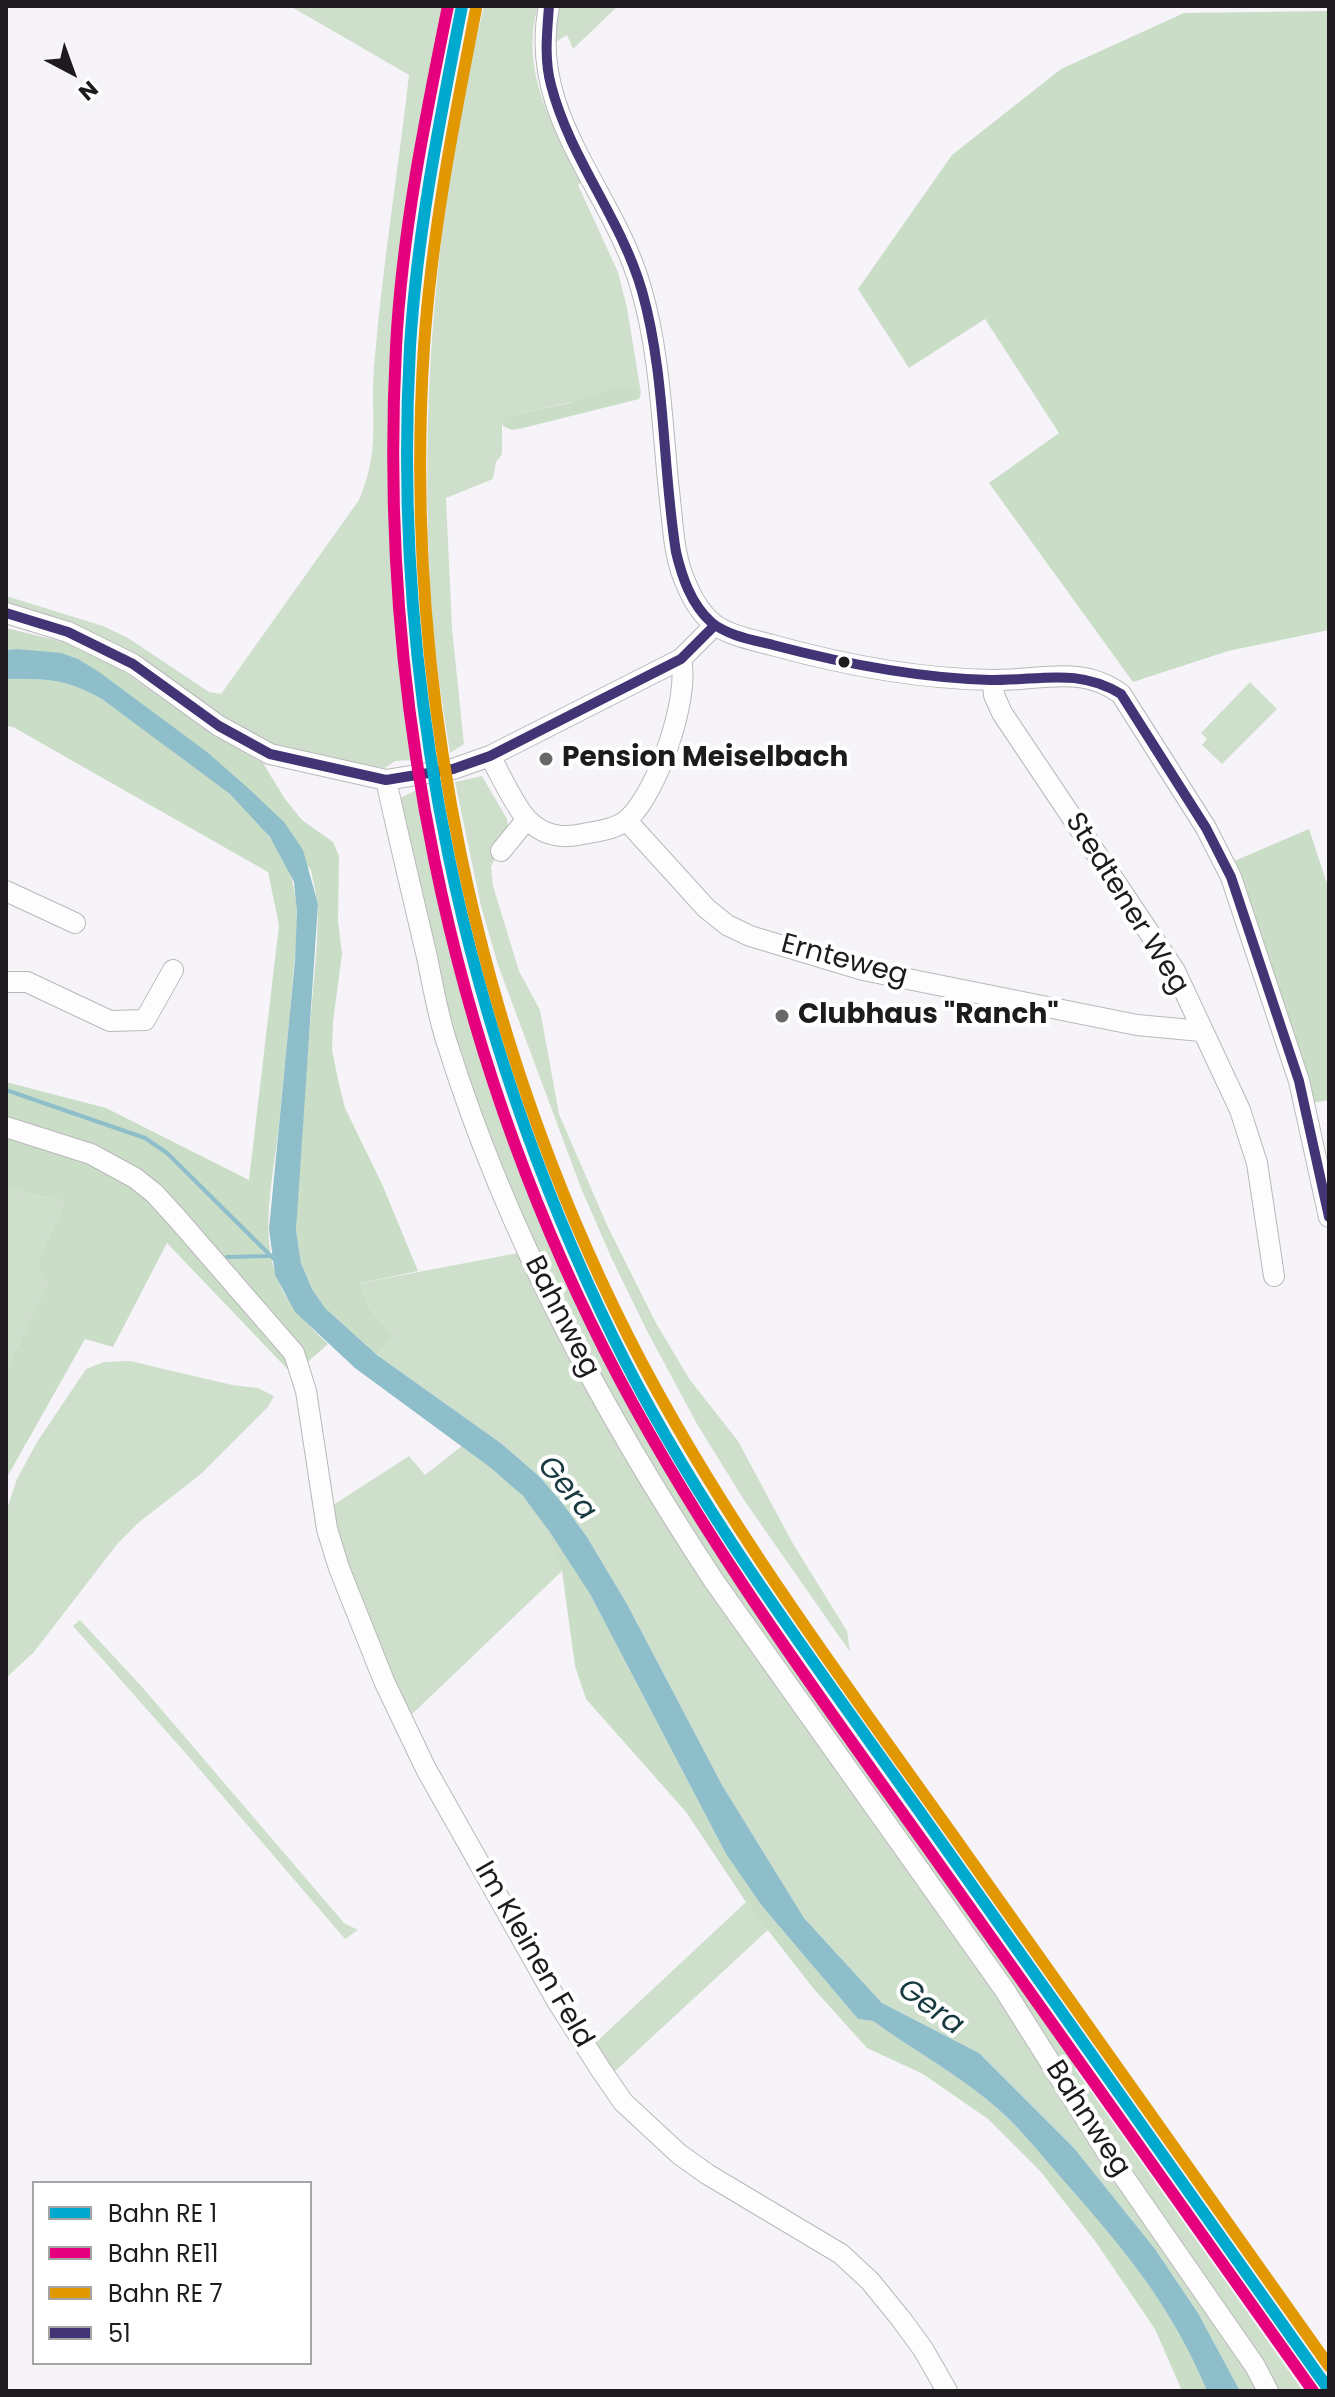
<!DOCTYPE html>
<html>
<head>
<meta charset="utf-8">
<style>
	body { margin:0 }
	#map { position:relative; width:1335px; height:2397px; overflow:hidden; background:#f7f4f9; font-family:Poppins,sans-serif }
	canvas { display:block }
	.frame { position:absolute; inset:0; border:8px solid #1d1b1d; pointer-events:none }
	.legend { position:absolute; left:32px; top:2181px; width:280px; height:184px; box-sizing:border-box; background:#fff; border:2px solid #a5a4a5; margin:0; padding:10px 14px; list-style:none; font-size:24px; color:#1d1b1d }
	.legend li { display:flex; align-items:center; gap:16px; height:40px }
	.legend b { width:40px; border:2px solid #a5a4a5 }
	.north { position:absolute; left:32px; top:32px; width:80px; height:80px; -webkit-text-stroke:6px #fff; paint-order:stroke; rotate:139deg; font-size:22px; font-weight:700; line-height:32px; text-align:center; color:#1d1b1d }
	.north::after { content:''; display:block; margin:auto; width:28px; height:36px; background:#1d1b1d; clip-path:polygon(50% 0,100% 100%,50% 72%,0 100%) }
</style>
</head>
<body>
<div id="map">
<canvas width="1335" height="2397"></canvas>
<div class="frame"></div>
<ul class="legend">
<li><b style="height:10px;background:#00a9ce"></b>Bahn RE 1</li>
<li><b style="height:10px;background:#e5007d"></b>Bahn RE11</li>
<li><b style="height:10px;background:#e19803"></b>Bahn RE 7</li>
<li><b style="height:10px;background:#423475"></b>51</li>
</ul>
<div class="north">N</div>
</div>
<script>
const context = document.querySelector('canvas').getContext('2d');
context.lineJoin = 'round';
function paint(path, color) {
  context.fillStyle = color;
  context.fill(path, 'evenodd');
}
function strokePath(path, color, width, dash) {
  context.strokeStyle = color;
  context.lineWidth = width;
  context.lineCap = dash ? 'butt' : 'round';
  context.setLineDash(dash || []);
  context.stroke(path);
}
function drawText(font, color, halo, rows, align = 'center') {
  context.font = font + ' Poppins,sans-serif';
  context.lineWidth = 8;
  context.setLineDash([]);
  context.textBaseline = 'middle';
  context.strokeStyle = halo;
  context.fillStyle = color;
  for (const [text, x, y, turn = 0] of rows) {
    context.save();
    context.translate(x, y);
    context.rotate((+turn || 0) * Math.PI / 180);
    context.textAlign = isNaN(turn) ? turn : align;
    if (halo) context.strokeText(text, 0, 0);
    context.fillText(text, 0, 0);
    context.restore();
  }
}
paint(new Path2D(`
	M290 6H446C384 253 376 509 413 760L395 761 385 768 337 762 278 747 6 606V596L103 626 128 638 209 692 221 694 359 500C381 448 370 418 374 367 382 269 398 172 409 75Z
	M484 6H538C519 69 553 129 582 182L578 185 618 272 627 308 641 393 636 387 502 418V454L496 462 493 479 446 498 452 629 464 744 450 753C443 707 435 661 432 615 418 410 435 205 484 6Z
	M558 6H618L573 49 567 35 551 45Z
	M1250 682 1277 709 1222 764 1202 745 1207 739 1201 733Z
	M482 776 507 819 508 831 491 867 493 886 519 971 540 1010 559 1114 607 1225 656 1323 690 1380 738 1441 792 1542 847 1631 850 1652 744 1500 697 1424 647 1331 611 1257 581 1188 498 965 481 906 455 782Z
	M419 789C435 877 454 964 480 1049 542 1245 638 1425 751 1596L1080 2064 1075 2069 1303 2391H1240L1198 2313 1155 2249 1074 2148 979 2053 882 2003 804 1918 722 1785 627 1604 587 1537 563 1504 540 1477 502 1444 377 1355 395 1336 370 1309 360 1283 529 1251 450 1043 393 801Z
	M6 1189 65 1201 41 1252 49 1281 6 1368Z
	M130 1361 232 1385 258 1388 274 1396 268 1407 201 1474 138 1523 118 1543 34 1652 6 1678V1512L17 1479 37 1442 86 1369 104 1362Z
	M462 1446C494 1469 528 1495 548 1529 555 1541 558 1558 562 1571L409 1717 363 1613 330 1507 409 1456 425 1475Z
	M80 1620 143 1688 344 1923 358 1930 345 1939 189 1757 73 1626Z
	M746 1902 769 1929 612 2074 593 2045Z`), '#cee0cb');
paint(new Path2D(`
	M1329 11V630L1228 651 1133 682 989 483 1059 433 985 319 909 368 858 289 952 155 1061 69 1184 13Z
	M623 385 636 387 641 393 639 399 523 428 512 430 503 426 501 418 569 403Z
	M6 628 64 642 89 651 119 668 213 735 263 763 285 799 302 820 333 842 339 856 338 921 342 954 333 1022 332 1050 339 1084 345 1108 382 1184 418 1271 360 1283 370 1309 395 1336 377 1355 325 1308 312 1289 301 1263 296 1230 301 1133 317 943 318 905 311 870 207 752 16 649 6 650Z
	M6 679C49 679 63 678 102 699 165 744 245 788 283 858 303 895 297 936 293 976 289 1029 283 1081 278 1133 273 1178 261 1228 275 1272 284 1302 306 1323 328 1344L293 1375 167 1243 113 1347 85 1339 6 1479V1368L49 1281 39 1266 41 1252 65 1201 6 1189V1082L106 1108 249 1180 279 925 268 872 13 727 6 726Z
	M1309 829 1329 890V1100L1312 1103 1232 862Z
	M549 1531 590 1594 726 1854 762 1906 858 2019 873 2021C914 2051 960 2075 998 2109 1022 2130 1042 2156 1064 2180 1124 2249 1171 2305 1207 2391H1182L1155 2329 1095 2241 1041 2172 988 2119 923 2074 867 2048 813 1988 746 1902 686 1812 586 1699 575 1666 562 1571Z`), '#caddc7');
paint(new Path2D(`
	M16 649 61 653 78 659 99 672 207 752 248 788 284 822 303 850 318 904 296 1230 301 1263 312 1289 325 1308 377 1355 502 1444 540 1477 563 1504 587 1537 627 1604 722 1785 804 1918 882 2003 979 2053 1074 2148 1155 2249 1198 2313 1240 2391H1207C1171 2305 1124 2249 1064 2181 1042 2156 1022 2130 998 2109 960 2075 914 2051 873 2021L858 2019 762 1906 726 1854 590 1594 549 1531 523 1496 491 1468 355 1368 295 1312 275 1275 269 1229 295 960 297 913 294 882 270 837 230 794 102 699C63 678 49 679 6 679V650Z`), '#8fbecb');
strokePath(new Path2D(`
	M6 1090 145 1138 167 1153 275 1260
	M227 1257 268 1256`), '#8fbecb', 4);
const minor = new Path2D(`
	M549 6C527 116 613 189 641 288 660 353 662 424 669 491 673 523 673 557 687 586 693 600 703 616 715 625 731 636 754 640 772 645 844 665 918 679 993 680 1039 681 1081 664 1121 694L1206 828 1231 877 1299 1081 1329 1217
	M6 613 68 632 133 664 219 726 270 754 386 780 453 769 490 756 681 659 715 625
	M993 680 994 695 1002 713 1175 971 1240 1110 1257 1163 1274 1276
	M490 756C499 772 515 807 527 819 543 836 562 839 583 834 598 831 618 829 629 818 658 790 690 698 681 659
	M386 780C399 839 413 898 427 957 433 986 438 1017 448 1046 508 1237 604 1414 714 1581L1004 1989 1106 2151 1255 2366 1268 2391
	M627 821 706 908 727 925 750 936 863 970 1137 1025 1201 1031
	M501 851 527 819
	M6 891 75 923
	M6 982H27L110 1021 145 1020 173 970
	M6 1127 91 1154 135 1178 154 1193 176 1217 294 1353 306 1391 327 1529 339 1568 384 1681 426 1769 557 2001 601 2070 623 2102 679 2154 707 2174 841 2254 870 2281 901 2319 923 2349 947 2391`);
strokePath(minor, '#b9b8ba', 22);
strokePath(minor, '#fefdfe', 20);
strokePath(new Path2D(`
	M549 6C547 33 544 59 551 85 570 159 621 218 642 291 666 376 662 465 676 552 682 577 691 604 711 622 728 636 753 640 773 645 845 664 917 678 990 680 1039 681 1076 667 1121 694L1206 828 1231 877 1299 1081 1329 1217
	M6 613 68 632 133 664 219 726 270 754 386 780 453 769 490 756 681 659 715 625`), '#423475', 10);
strokePath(new Path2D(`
	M462 6C440 119 417 232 410 347 391 689 464 1030 613 1337 694 1504 808 1654 915 1805 1053 2000 1191 2195 1329 2390`), '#00a9ce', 12);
strokePath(new Path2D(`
	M448 6C425 119 402 232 396 347 378 691 448 1042 604 1349 694 1527 813 1688 929 1850 1058 2029 1185 2210 1313 2391`), '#e5007d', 12);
strokePath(new Path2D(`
	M476 9C454 120 432 232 424 346 402 684 476 1034 628 1336 717 1512 836 1671 950 1831 1077 2008 1203 2187 1329 2366`), '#e19803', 12);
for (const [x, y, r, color] of [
	[844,662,7,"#1d1b1d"],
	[546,759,8,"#69676a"],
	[782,1016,8,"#69676a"]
]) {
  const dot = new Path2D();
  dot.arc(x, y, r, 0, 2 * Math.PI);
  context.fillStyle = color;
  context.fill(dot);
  strokePath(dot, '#fff', 3);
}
drawText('bold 28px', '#1d1b1d', '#fff', [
	["Pension Meiselbach",562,759],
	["Clubhaus \"Ranch\"",798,1016]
], 'left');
drawText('28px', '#1d1b1d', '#fff', [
	["Stedtener Weg",1126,904,58],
	["Ernteweg",844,961,15],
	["Bahnweg",561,1317,63],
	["Im Kleinen Feld",533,1955,60],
	["Bahnweg",1087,2119,57]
]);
drawText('italic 30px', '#183a41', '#fff', [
	["Gera",566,1489,50],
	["Gera",930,2008,36]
]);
</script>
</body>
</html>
